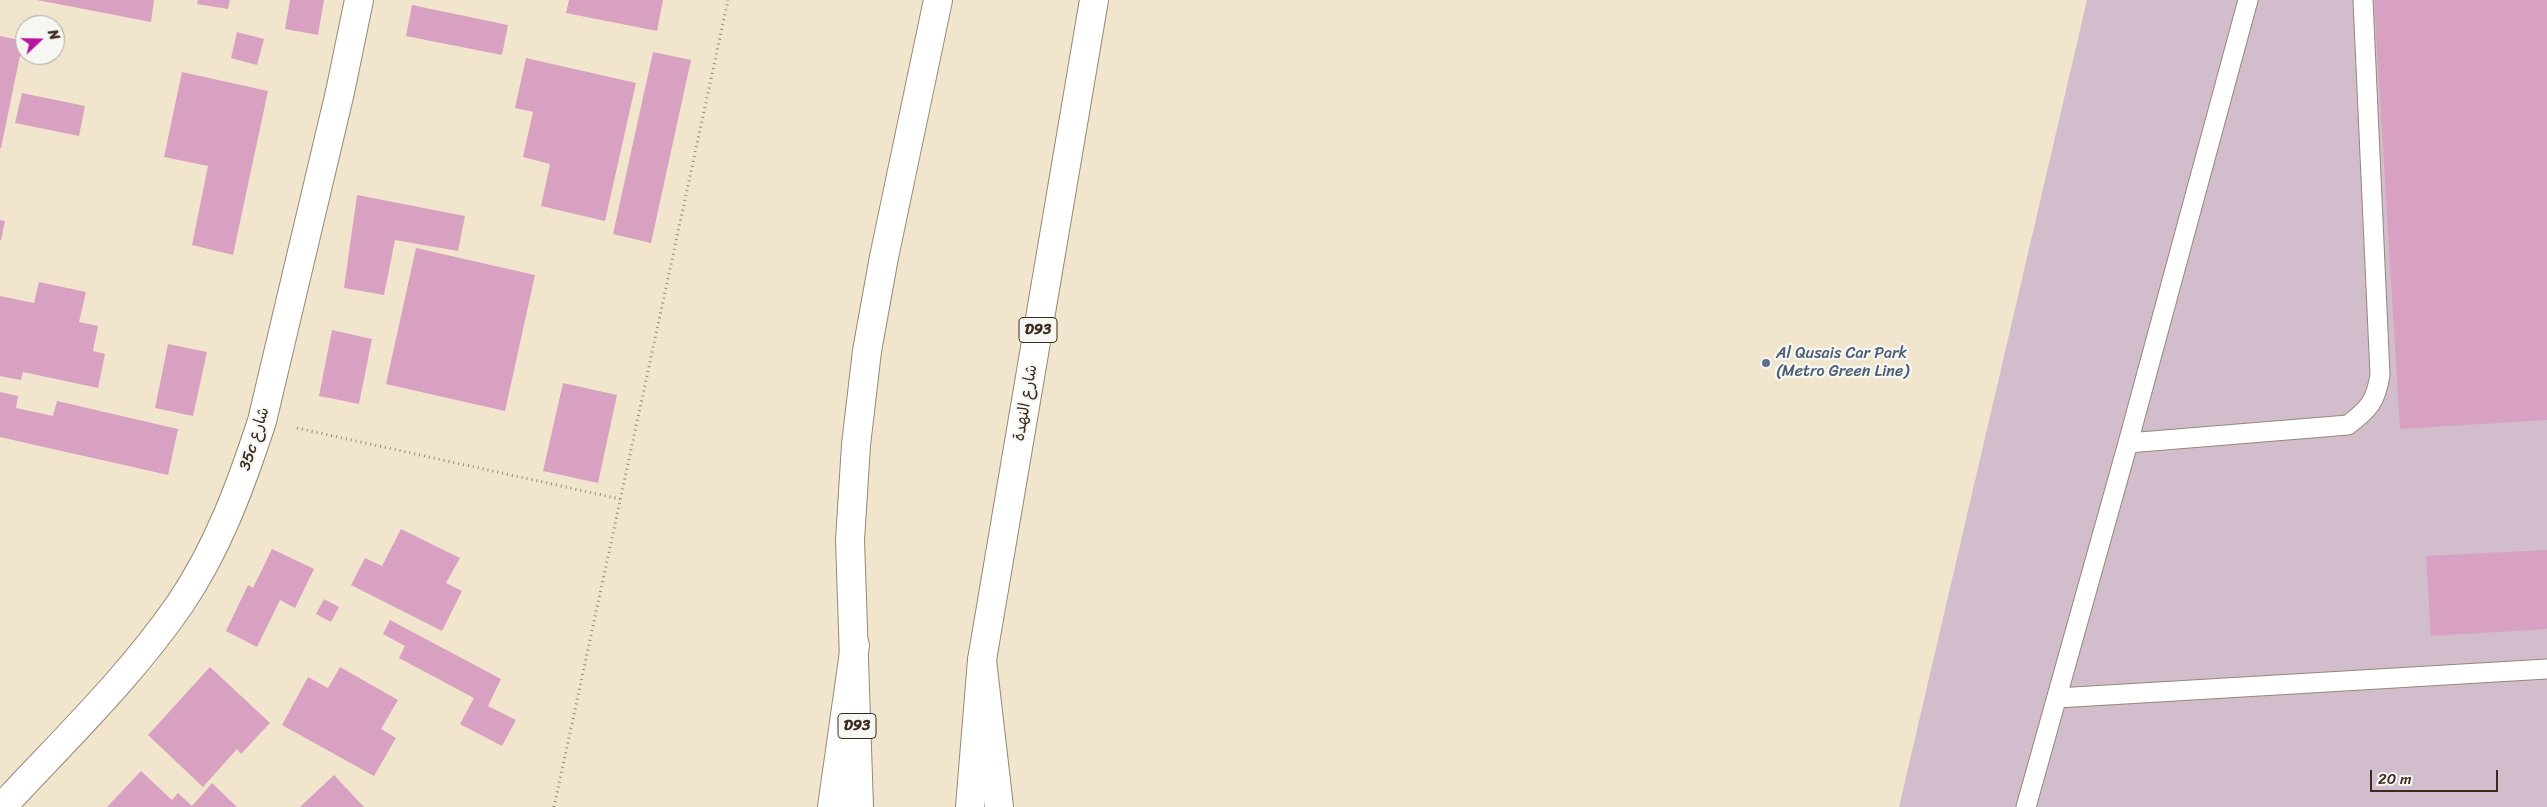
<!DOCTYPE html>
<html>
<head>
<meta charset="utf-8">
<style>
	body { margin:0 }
	#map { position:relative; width:2547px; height:807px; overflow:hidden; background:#f2e5cd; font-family:Sriracha,sans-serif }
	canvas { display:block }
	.north { position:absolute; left:15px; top:15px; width:50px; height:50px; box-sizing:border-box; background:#f6f6f2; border:1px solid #aba49d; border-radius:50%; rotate:69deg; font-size:14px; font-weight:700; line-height:20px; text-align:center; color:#3b2a1e }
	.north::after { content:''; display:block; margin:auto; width:18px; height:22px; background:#b5179e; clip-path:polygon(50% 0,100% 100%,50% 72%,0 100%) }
	.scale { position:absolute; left:2370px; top:770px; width:128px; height:22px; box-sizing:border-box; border:2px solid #3b2a1e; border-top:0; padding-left:6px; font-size:15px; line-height:18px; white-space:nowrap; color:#3b2a1e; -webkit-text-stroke:4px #f6f6f2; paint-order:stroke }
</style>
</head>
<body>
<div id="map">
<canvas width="2547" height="807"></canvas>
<div class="north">N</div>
<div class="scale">20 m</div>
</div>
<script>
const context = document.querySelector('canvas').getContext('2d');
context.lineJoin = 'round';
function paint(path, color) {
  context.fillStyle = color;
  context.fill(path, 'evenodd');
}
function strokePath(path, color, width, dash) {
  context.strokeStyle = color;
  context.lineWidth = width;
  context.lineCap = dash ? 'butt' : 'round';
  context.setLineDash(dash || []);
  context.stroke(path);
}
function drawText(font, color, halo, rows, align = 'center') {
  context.font = font + ' Sriracha,"Playpen Sans Arabic",sans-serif';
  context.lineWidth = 4.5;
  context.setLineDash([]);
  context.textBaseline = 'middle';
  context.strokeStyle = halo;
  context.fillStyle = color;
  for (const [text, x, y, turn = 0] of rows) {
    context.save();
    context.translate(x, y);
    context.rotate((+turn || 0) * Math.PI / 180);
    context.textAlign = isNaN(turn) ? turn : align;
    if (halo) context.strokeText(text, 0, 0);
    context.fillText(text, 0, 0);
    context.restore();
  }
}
paint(new Path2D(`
	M2087 0H2547V807H1899Z`), '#d1bdcb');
paint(new Path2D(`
	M37 0H154L151 22Z
	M198 0H230L228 9 197 4Z
	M290 0H324L318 35 285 29Z
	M569 0H663L657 31 566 13Z
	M2374 0H2547V420L2400 429Z
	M412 5 508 25 502 55 406 36Z
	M237 32 264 39 257 65 231 58Z
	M0 36 23 41 1 148H0Z
	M653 52 691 60 651 243 613 234Z
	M526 58 636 83 605 221 541 206 550 164 523 157 533 112 515 108Z
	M182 72 268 91 233 255 192 245 208 166 164 157Z
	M22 93 85 106 79 136 15 123Z
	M357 195 465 216 458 251 395 240 384 295 344 288Z
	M0 220 5 221 1 240H0Z
	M416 248 535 275 505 411 386 384Z
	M39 282 86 292 79 322 98 326 93 351 105 354 98 388 23 372 21 380 0 376V296L34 303Z
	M332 330 372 339 359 404 319 396Z
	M168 344 207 352 193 416 155 408Z
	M563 383 617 395 598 483 543 471Z
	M0 392 18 396 16 408 53 416 57 401 178 429 168 475 0 437Z
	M401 529 460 558 446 583 462 591 442 631 351 585 365 558 382 566Z
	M272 549 314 569 295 608 280 600 257 647 226 631 248 585 253 588Z
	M2547 550V629L2431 636 2426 556Z
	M324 599 339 607 331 622 316 614Z
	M390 620 501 679 488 706 516 720 502 746 460 724 474 698 399 658 405 646 383 634Z
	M210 667 270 723 241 754 237 749 203 787 148 735Z
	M340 667 398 700 381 729 396 738 374 776 282 725 308 677 328 688Z
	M141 771 172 800 178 793 192 806 212 783 237 807H107Z
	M334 775 364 807H300Z`), '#d9a1c1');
const lane = new Path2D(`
	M2128 443 2348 425C2369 409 2376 401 2380 375L2363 0
	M2057 698 2547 669
	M2026 807 2128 443 2248 0`);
const street = new Path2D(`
	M2 807C63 741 129 678 180 604 218 548 241 485 262 421L340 92 359 0`);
const primary = new Path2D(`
	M859 807 850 540 856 445 867 351 884 257 938 0
	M970 807 982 660 1094 0`);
const highway = new Path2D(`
	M982 660 999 807
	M832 807 855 645`);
strokePath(lane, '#968876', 21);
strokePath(street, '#968876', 30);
strokePath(primary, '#968876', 30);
strokePath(highway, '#968876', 30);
strokePath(new Path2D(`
	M297 428 620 499
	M554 807 728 0`), '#968876', 3, [1, 4]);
strokePath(lane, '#fff', 19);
strokePath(street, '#fff', 28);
strokePath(primary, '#fff', 28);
strokePath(highway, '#fff', 28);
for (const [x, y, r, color] of [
	[1766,363,5,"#5c6f8a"]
]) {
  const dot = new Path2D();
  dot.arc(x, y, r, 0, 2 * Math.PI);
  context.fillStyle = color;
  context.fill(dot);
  strokePath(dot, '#f6f6f2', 2);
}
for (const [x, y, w] of [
	[1038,330,38],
	[857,726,38]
]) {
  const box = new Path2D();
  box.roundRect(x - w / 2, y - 12.5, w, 25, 4);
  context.fillStyle = '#f6f6f2';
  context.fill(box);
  strokePath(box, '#3b2a1e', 1);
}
drawText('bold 15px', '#3b2a1e', null, [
	["D93",1038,330],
	["D93",857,726]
]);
drawText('16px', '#4e5e75', '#f6f6f2', [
	["Al Qusais Car Park",1776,354],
	["(Metro Green Line)",1776,372]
], 'left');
drawText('16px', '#3b2a1e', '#f6f6f2', [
	["شارع النهدة",1026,403,-80],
	["35c شارع",255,439,-72]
]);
</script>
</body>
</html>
